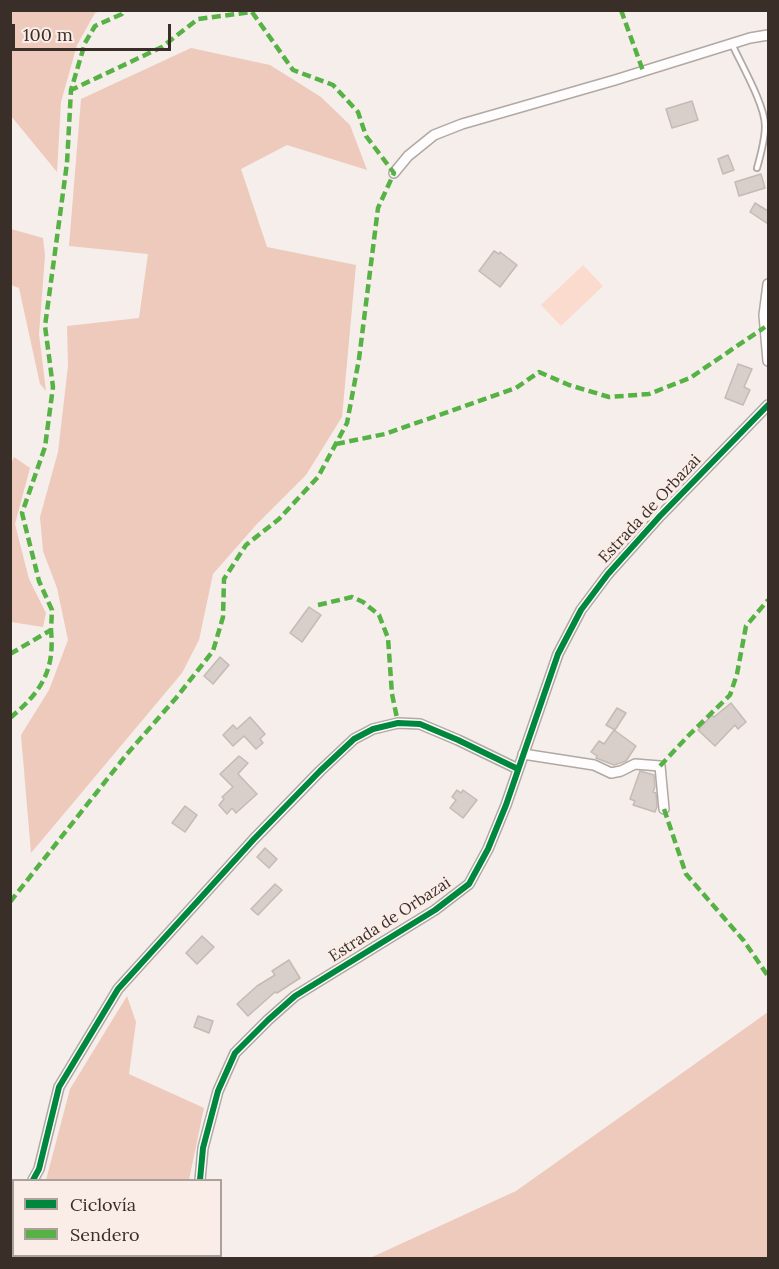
<!DOCTYPE html>
<html>
<head>
<meta charset="utf-8">
<style>
	body { margin:0 }
	#map { position:relative; width:779px; height:1269px; overflow:hidden; background:#f6eeea; font-family:Lora,serif }
	canvas { display:block }
	.frame { position:absolute; inset:0; border:12px solid #3a2e28; pointer-events:none }
	.legend { position:absolute; left:12px; top:1179px; width:210px; height:78px; box-sizing:border-box; background:#faece6; border:2px solid #ada09a; margin:0; padding:8px 10px; list-style:none; font-size:18px; color:#3a2e28 }
	.legend li { display:flex; align-items:center; gap:12px; height:30px }
	.legend b { width:30px; border:2px solid #ada09a }
	.scale { position:absolute; left:12px; top:24px; width:159px; height:27px; box-sizing:border-box; border:3px solid #3a2e28; border-top:0; padding-left:8px; font-size:18px; line-height:21px; white-space:nowrap; color:#3a2e28; -webkit-text-stroke:4px #faece6; paint-order:stroke }
</style>
</head>
<body>
<div id="map">
<canvas width="779" height="1269"></canvas>
<div class="frame"></div>
<ul class="legend">
<li><b style="height:8px;background:#00873e"></b>Ciclovía</li>
<li><b style="height:8px;background:#56b245"></b>Sendero</li>
</ul>
<div class="scale">100 m</div>
</div>
<script>
const context = document.querySelector('canvas').getContext('2d');
context.lineJoin = 'round';
function paint(path, color) {
  context.fillStyle = color;
  context.fill(path, 'evenodd');
}
function strokePath(path, color, width, dash) {
  context.strokeStyle = color;
  context.lineWidth = width;
  context.lineCap = dash ? 'butt' : 'round';
  context.setLineDash(dash || []);
  context.stroke(path);
}
function drawText(font, color, halo, rows, align = 'center') {
  context.font = font + ' Lora,serif';
  context.lineWidth = 6;
  context.setLineDash([]);
  context.textBaseline = 'middle';
  context.strokeStyle = halo;
  context.fillStyle = color;
  for (const [text, x, y, turn = 0] of rows) {
    context.save();
    context.translate(x, y);
    context.rotate((+turn || 0) * Math.PI / 180);
    context.textAlign = isNaN(turn) ? turn : align;
    if (halo) context.strokeText(text, 0, 0);
    context.fillText(text, 0, 0);
    context.restore();
  }
}
paint(new Path2D(`
	M583 265 603 286 561 326 541 305Z`), '#fadbcd');
paint(new Path2D(`
	M10 11H101L95 13 77 45 61 102 57 172 11 116Z
	M191 48 270 65 321 97 350 125 367 170 287 145 241 169 267 247 356 265 342 417 306 475 256 525 213 574 199 640 182 673 31 853 21 735 49 690 68 640 57 588 43 551 40 517 58 452 68 366 67 326 139 318 148 254 69 246 81 99Z
	M11 229 43 238 45 256 39 334 46 391 40 384 19 288 11 285Z
	M14 457 30 468 15 524 29 579 46 613 43 627 11 622 10 466Z
	M127 996 136 1022 129 1074 204 1108 189 1180H46L70 1089Z
	M768 1012V1258H370L516 1191Z
	M13 1213 14 1256H145L140 1258H11V1214Z`), '#edcabb');
const building = new Path2D(`
	M692 101 698 120 672 128 666 109Z
	M728 155 734 170 723 174 718 159Z
	M761 174 765 188 739 196 735 182Z
	M755 203 768 211V224L750 212Z
	M494 251 499 254 500 252 517 265 500 287 479 271Z
	M738 364 752 369 744 387 750 390 743 405 725 398Z
	M309 607 321 615 302 642 290 633Z
	M220 657 229 665 213 684 204 676Z
	M731 703 746 722 738 729 735 725 715 746 698 730 712 715 714 717Z
	M617 708 626 713 615 730 606 725Z
	M250 717 265 734 260 739 263 743 256 749 244 736 233 746 223 735 233 725 237 729Z
	M614 730 636 746 626 761 614 765 596 758 597 756 591 752 599 741 604 744Z
	M239 756 248 763 238 774 257 794 236 813 232 808 227 814 219 805 224 799 222 797 233 787 220 774Z
	M640 771 654 775 655 787 653 792 656 793 657 807 655 812 633 805 635 801 630 799Z
	M457 790 461 793 463 790 477 800 463 818 450 808 456 800 452 797Z
	M185 806 197 815 185 832 172 823Z
	M265 848 277 859 269 868 257 857Z
	M275 884 282 890 258 915 251 909Z
	M202 936 214 947 197 964 186 953Z
	M289 960 300 978 277 993 275 992 248 1016 237 1004 257 986 275 975 272 971Z
	M198 1016 213 1021 209 1033 194 1027Z`);
paint(building, '#d8ceca');
strokePath(building, '#c4bab6', 1.5);
const service = new Path2D(`
	M732 44C741 64 765 105 765 126 765 140 761 154 757 168`);
const minor = new Path2D(`
	M394 173 408 156 434 135 462 124 615 80 750 38 768 35
	M768 284 764 315 768 361
	M523 754 594 765 611 773 621 771 635 764 660 766 664 809
	M33 1180 39 1169 59 1087 118 989 254 839 320 771 354 739 373 729 398 723 420 724 458 740 518 769
	M200 1180 203 1148 218 1091 235 1053 268 1020 295 996 435 910 469 884 488 849 506 805 558 654 581 610 608 574 660 516 768 405
	M10 1202 14 1201
	M211 1256 212 1258`);
strokePath(service, '#b1a8a4', 8);
strokePath(minor, '#b1a8a4', 12);
strokePath(service, '#fefcfc', 4.5);
strokePath(minor, '#fefcfc', 9);
strokePath(new Path2D(`
	M621 10 643 71
	M336 444 385 434 516 388 539 372 569 385 609 397 649 394 690 378 765 327
	M318 605 352 597 363 602 379 615 388 638 392 694 398 723
	M10 654 51 630 52 610 39 581 22 513 45 447 53 387 45 326 67 163 71 90 85 43 95 26 122 14 124 10
	M10 718C41 692 55 671 51 630
	M660 766 688 736 730 695 737 674 746 626 768 600
	M664 809 686 874 744 941 768 976
	M10 902 127 754 176 698 213 651 223 617 224 579 246 545 279 519 318 477 347 423 359 359 378 208 394 173 366 136 358 112 333 85 293 70 252 12 198 19 162 47 71 90`), '#56b245', 4.5, [9, 4.5]);
strokePath(new Path2D(`
	M33 1180 39 1169 59 1087 118 989 254 839 320 771 354 739 373 729 398 723 420 724 458 740 518 769
	M200 1180 203 1148 218 1091 235 1053 268 1020 295 996 435 910 469 884 488 849 506 805 558 654 581 610 608 574 660 516 768 405`), '#00873e', 6);
drawText('16px', '#3a2e28', '#faece6', [
	["Estrada de Orbazai",650,509,-47],
	["Estrada de Orbazai",390,920,-33]
]);
</script>
</body>
</html>
